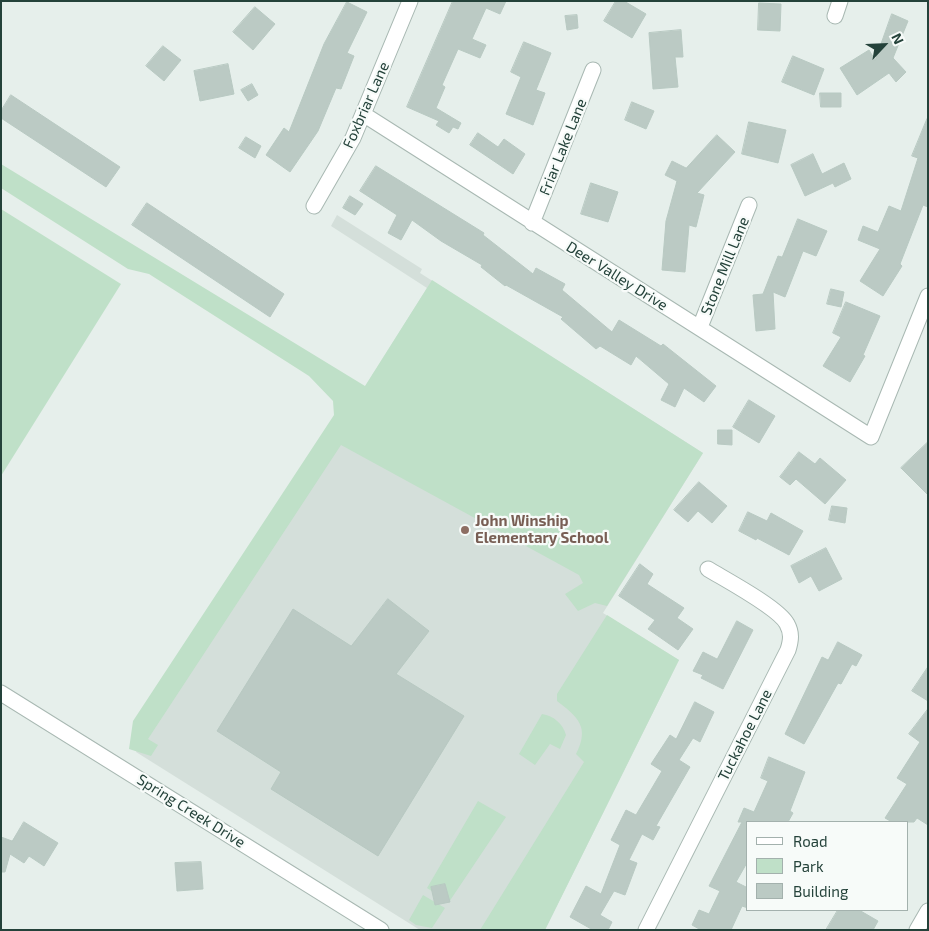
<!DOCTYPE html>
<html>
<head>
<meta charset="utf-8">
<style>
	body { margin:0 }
	#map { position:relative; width:929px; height:931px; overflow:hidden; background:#e6efeb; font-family:"Exo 2",sans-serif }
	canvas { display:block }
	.frame { position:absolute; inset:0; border:2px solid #24423a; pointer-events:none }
	.legend { position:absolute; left:746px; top:821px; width:162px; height:90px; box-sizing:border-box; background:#f7fbf9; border:1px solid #a3b1ad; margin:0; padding:6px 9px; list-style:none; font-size:15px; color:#24423a }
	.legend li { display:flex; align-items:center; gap:10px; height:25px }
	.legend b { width:25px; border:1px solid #a3b1ad }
	.north { position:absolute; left:859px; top:20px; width:50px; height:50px; -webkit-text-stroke:4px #f7fbf9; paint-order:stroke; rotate:65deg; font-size:14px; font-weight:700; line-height:20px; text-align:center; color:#24423a }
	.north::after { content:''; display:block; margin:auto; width:18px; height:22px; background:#24423a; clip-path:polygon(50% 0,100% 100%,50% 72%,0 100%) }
</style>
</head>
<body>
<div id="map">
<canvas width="929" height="931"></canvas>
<div class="frame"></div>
<ul class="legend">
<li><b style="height:6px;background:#fff"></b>Road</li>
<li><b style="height:14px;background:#bfe0c8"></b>Park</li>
<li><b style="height:14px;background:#bbcac4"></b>Building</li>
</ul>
<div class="north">N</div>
</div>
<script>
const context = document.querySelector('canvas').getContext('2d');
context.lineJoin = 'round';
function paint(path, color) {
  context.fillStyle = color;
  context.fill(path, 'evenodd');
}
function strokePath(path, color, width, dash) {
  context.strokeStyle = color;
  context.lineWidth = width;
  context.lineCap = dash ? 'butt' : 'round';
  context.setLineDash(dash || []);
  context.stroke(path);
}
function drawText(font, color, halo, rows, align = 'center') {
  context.font = font + ' "Exo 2",sans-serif';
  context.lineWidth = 4.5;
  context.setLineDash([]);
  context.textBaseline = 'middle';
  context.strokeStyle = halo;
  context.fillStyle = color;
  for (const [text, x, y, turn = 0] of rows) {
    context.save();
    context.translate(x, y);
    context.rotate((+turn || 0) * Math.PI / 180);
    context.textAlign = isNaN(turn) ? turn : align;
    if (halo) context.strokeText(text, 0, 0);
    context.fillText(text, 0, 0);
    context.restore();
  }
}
paint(new Path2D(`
	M337 215 422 269 420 273 703 453 603 613 679 660 545 930H420L136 752 427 288 331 226Z`), '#d4dfda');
paint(new Path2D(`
	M1 164 365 386 432 280 703 453 607 606 595 603 578 611 565 594 583 583 579 575 341 445 148 739 158 745 151 756 129 749 133 721 334 415 333 401 309 376 149 274 128 269 1 188Z
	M1 209 121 284 1 476Z
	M607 615 679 660 545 930H480L584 762 576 754C590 727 578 717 557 701V694Z
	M542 714C554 716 563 724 566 735L560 749 550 744 535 765 519 754Z
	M478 801 506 817 449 902 427 888Z
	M423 895 445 908 432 928 416 925 409 920Z`), '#bfe0c8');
const building = new Path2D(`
	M453 1H506L500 14 486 8 472 39 486 45 480 58 458 49 442 85 445 87 436 108 461 123 458 129 453 127 449 133 436 125 439 121 407 107Z
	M616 1H624L646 14 632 38 604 21Z
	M347 2 367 12 347 53 354 56 341 89 336 88 318 131 290 172 266 155 284 128 289 132 324 44Z
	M759 3 781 4 780 31 758 30Z
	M255 7 275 24 253 50 233 32Z
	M892 14 908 21 893 58 906 72 896 82 889 73 857 95 840 68 869 50 875 60Z
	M577 15 578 28 567 30 565 16Z
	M681 30 683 57H675L678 87 653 89 649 33Z
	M524 42 551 53 536 90 545 93 533 125 506 114 521 77 511 72Z
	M163 46 181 60 164 81 146 66Z
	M793 56 824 69 814 95 782 82Z
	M228 64 234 94 200 101 194 71Z
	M252 84 258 95 248 101 241 90Z
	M820 93H841V107H821Z
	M11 95 120 167 106 187 1 118V111Z
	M632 102 654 111 646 129 625 120Z
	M927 119 928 207 923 205 900 264 902 266 883 296 860 281 880 249 858 240 863 226 878 232 889 206 901 211 918 158 912 156Z
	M749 122 786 130 778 163 742 154Z
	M478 133 498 147 504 139 525 154 513 174 470 145Z
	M717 135 735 152 697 193 704 195 696 227 689 225 685 272 662 270 666 221 677 181 665 175 672 161 686 168Z
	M246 137 261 146 255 158 239 148Z
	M813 154 822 174 844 163 851 179 835 187 833 183 805 196 791 165Z
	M376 166 484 233 483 235 533 274 536 268 565 284 562 290 612 332 619 320 661 346 663 344 716 386 704 402 684 388 675 407 661 400 669 384 636 356 631 365 600 346 596 349 561 319 563 317 506 285 505 286 481 267 482 265 441 241 412 220 401 240 388 233 397 215 360 191Z
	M591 183 618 192 608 222 581 214Z
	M350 196 363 204 355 215 343 208Z
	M147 203 284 294 270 317 132 225Z
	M798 219 827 231 816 256 803 251 785 297 773 292 775 329 756 331 753 295 763 294 778 256 782 257Z
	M831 289 844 292 841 307 827 304Z
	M846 302 880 316 863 355 865 356 850 382 823 366 841 337 833 333Z
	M749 400 775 416 759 443 733 427Z
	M718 430H732V445L718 444Z
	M928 442V495L901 468Z
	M799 452 815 464 820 458 846 480 825 504 796 479 790 485 780 477Z
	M699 482 727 506 712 523 698 511 688 522 674 510Z
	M832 506 847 508 845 523 829 520Z
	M748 512 767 521 771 513 803 531 789 555 757 538 756 540 739 531Z
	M826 548 842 579 819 591 811 576 799 583 791 566Z
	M640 564 653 574 647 584 684 608 677 618 693 629 678 650 648 629 655 620 619 596Z
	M388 599 429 631 396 674 464 716 378 856 271 789 281 772 217 731 293 609 351 646Z
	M737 621 753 630 723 689 701 678 703 675 693 671 703 652 717 659Z
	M838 642 862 655 856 666 852 664 841 684 838 683 804 744 785 734 822 657 828 660Z
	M928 667V701L912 691Z
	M695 702 714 712 700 742 693 738 679 760 690 767 656 826 660 827 653 840 642 834 629 860 637 863 625 895 614 891 600 915 612 922 608 930H593L570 917 586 886 601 894 620 845 611 840 626 810 636 815 662 771 651 764 670 735 676 739Z
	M928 709V825L917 818 914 822H892L885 818 907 784 897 778 920 742 909 734Z
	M769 757 805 772 790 811 793 813 788 822H748V861L736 882 748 888V908L742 906 731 930H701L692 925 699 910 709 914 720 891 709 886 742 822H738L744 808 754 812 768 781 761 778Z
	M24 822 58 843 44 866 29 856 24 863 10 854 5 872H1V837L12 841Z
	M201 862 203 889 177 891 175 863Z
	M445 884 450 902 435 905 431 887Z
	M838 910H859L878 921 873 930H826Z`);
paint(building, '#bbcac4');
strokePath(building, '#b8c9c2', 1);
const minor = new Path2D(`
	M835 16 840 1
	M363 114 871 437 928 296
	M314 206 353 138 410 1
	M532 223 593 70
	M700 327 749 205
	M1 693 381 930
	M646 930 788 650C791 640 792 633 787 624 779 608 726 580 708 569
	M917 930 928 911`);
strokePath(minor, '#a8b8b2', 17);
strokePath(minor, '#fff', 15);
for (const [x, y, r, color] of [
	[465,530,5,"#8d6e63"]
]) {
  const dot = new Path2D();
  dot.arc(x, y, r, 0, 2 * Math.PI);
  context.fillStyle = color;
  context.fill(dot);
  strokePath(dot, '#f7fbf9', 2);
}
drawText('15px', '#24423a', '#f7fbf9', [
	["Foxbriar Lane",366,105,-66],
	["Friar Lake Lane",563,147,-68],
	["Stone Mill Lane",725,266,-68],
	["Deer Valley Drive",617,276,32],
	["Tuckahoe Lane",745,735,-63],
	["Spring Creek Drive",191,811,32]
]);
drawText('bold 15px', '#785e54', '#f7fbf9', [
	["John Winship",475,521],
	["Elementary School",475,538]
], 'left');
</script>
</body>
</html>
